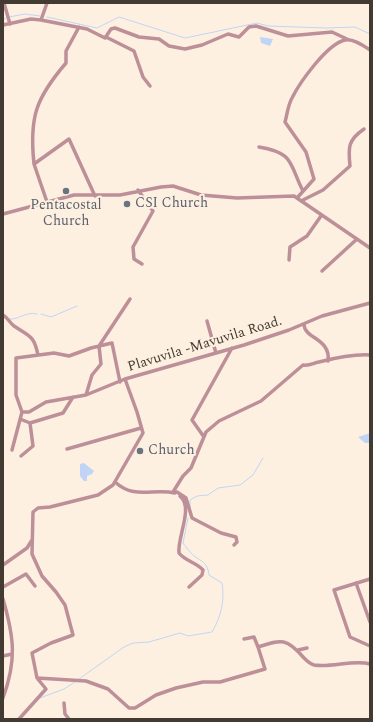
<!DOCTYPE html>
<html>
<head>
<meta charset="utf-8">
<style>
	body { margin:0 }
	#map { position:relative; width:373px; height:722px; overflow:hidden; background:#fdf0e1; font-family:Spectral,serif }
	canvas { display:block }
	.frame { position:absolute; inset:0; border:4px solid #433b31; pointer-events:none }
</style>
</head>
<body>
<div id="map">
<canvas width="373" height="722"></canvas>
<div class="frame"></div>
</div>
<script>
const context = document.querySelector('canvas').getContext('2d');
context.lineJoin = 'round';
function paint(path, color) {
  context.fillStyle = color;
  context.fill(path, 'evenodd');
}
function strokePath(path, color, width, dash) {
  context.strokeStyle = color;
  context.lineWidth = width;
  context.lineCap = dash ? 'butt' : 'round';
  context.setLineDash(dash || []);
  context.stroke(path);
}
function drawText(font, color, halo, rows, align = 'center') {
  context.font = font + ' Spectral,serif';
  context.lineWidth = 4;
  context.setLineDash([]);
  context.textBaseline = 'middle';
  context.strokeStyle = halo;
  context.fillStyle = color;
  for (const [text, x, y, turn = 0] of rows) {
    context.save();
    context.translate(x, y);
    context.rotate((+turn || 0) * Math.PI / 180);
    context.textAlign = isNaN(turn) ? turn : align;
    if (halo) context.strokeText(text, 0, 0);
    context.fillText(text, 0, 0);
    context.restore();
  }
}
paint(new Path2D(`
	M260 37 273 39 270 46 261 43Z
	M370 433V443H365L358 437Z
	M84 463 94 471 92 474 87 476V481H84L80 476V464Z`), '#c1d4f5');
strokePath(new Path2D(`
	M9 17 25 14 40 16
	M47 17 97 28 119 17 185 38 257 23 268 26 326 28 355 27 370 34
	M3 20 6 18
	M41 314 51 317 77 306
	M9 319C19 320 26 311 37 314
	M190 507V500L197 496 208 495 218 488 240 485 253 475 263 458
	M79 679 124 647 133 643 149 642 180 633 188 636 212 632C221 617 225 600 222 583L209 575C207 559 199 562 191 553 188 550 185 546 183 543L188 518
	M40 698 64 689 75 682`), '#c1d4f5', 1);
strokePath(new Path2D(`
	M4 3 10 24
	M41 20 47 3
	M3 25 31 19 41 20 87 29 105 38 111 29 115 28 139 37 159 39 169 46 185 49 202 45 228 34 239 37 249 27 256 26 288 36 332 32 349 40
	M106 37 134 51 143 77 150 86
	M259 147C295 153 289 164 303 191
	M34 164C29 117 36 98 66 63V51L79 27
	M138 190 153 211 133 247 134 259 142 264
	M297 198 314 179 306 152 285 122C287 115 288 105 292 98 300 82 327 44 345 40 353 38 364 46 370 50
	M301 201 323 190 350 166C348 147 348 140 364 129
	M47 202 34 164 69 139 95 196
	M3 214 74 195H120L161 187 173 186 201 195 237 198 294 196 370 248
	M289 260 290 247 307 236 321 216
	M322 271 357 239
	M3 315C8 318 10 323 14 326 29 336 34 335 38 355
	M207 321 216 353
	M304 324C304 339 331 338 328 361
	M125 379 137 412 143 433 113 485 98 495 50 507 38 508 33 512 32 554 42 576 56 592 65 605 73 635 51 643 32 653 37 678 86 681 108 689 129 708H135L156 695 176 688 203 682H220L265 669 258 647
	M120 382 112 343 91 348 69 356 54 353 16 358V395L22 412H29L46 402 86 395 125 379 244 345 289 330 322 316 370 303
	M86 395 92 375 101 364 99 346 130 299
	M20 419 30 423 63 413 73 397
	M204 437 192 420 232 348
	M67 449 141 428
	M12 450 22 412
	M21 456 33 446 30 423
	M115 482C135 500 152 488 175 493
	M180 496C194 507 177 537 179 553 185 561 196 562 203 570L202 575 189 587
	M234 545 237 542 236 537 221 533 192 518 186 498 177 492H173L183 476 191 468 206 432 219 421 261 401 303 365C310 366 313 363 319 362 335 358 354 354 370 355
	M3 565 27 548 32 540
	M370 579 334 590 350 637 370 646
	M356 583 370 622
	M3 587 26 574 35 586
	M3 599C14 637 17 660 3 698
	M244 639 254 637 258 647C282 639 287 638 304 658 307 661 310 664 314 665 332 668 354 659 370 664
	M298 650 307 648
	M3 656 12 654
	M64 703 65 714 69 719
	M19 719 46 689 37 678`), '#bd8f98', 3.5);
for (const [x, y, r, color] of [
	[66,191,4,"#6b7280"],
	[127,204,4,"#6b7280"],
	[140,451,4,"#6b7280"]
]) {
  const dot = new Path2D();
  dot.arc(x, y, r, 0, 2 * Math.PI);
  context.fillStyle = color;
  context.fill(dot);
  strokePath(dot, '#fdf0e1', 1.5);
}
drawText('14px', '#5b616d', '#fdf0e1', [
	["CSI Church",135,204],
	["Pentacostal",66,206,"center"],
	["Church",66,222,"center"],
	["Church",148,451]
], 'left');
drawText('14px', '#433b31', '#fdf0e1', [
	["Plavuvila -Mavuvila Road.",205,345,-17]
]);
</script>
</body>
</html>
